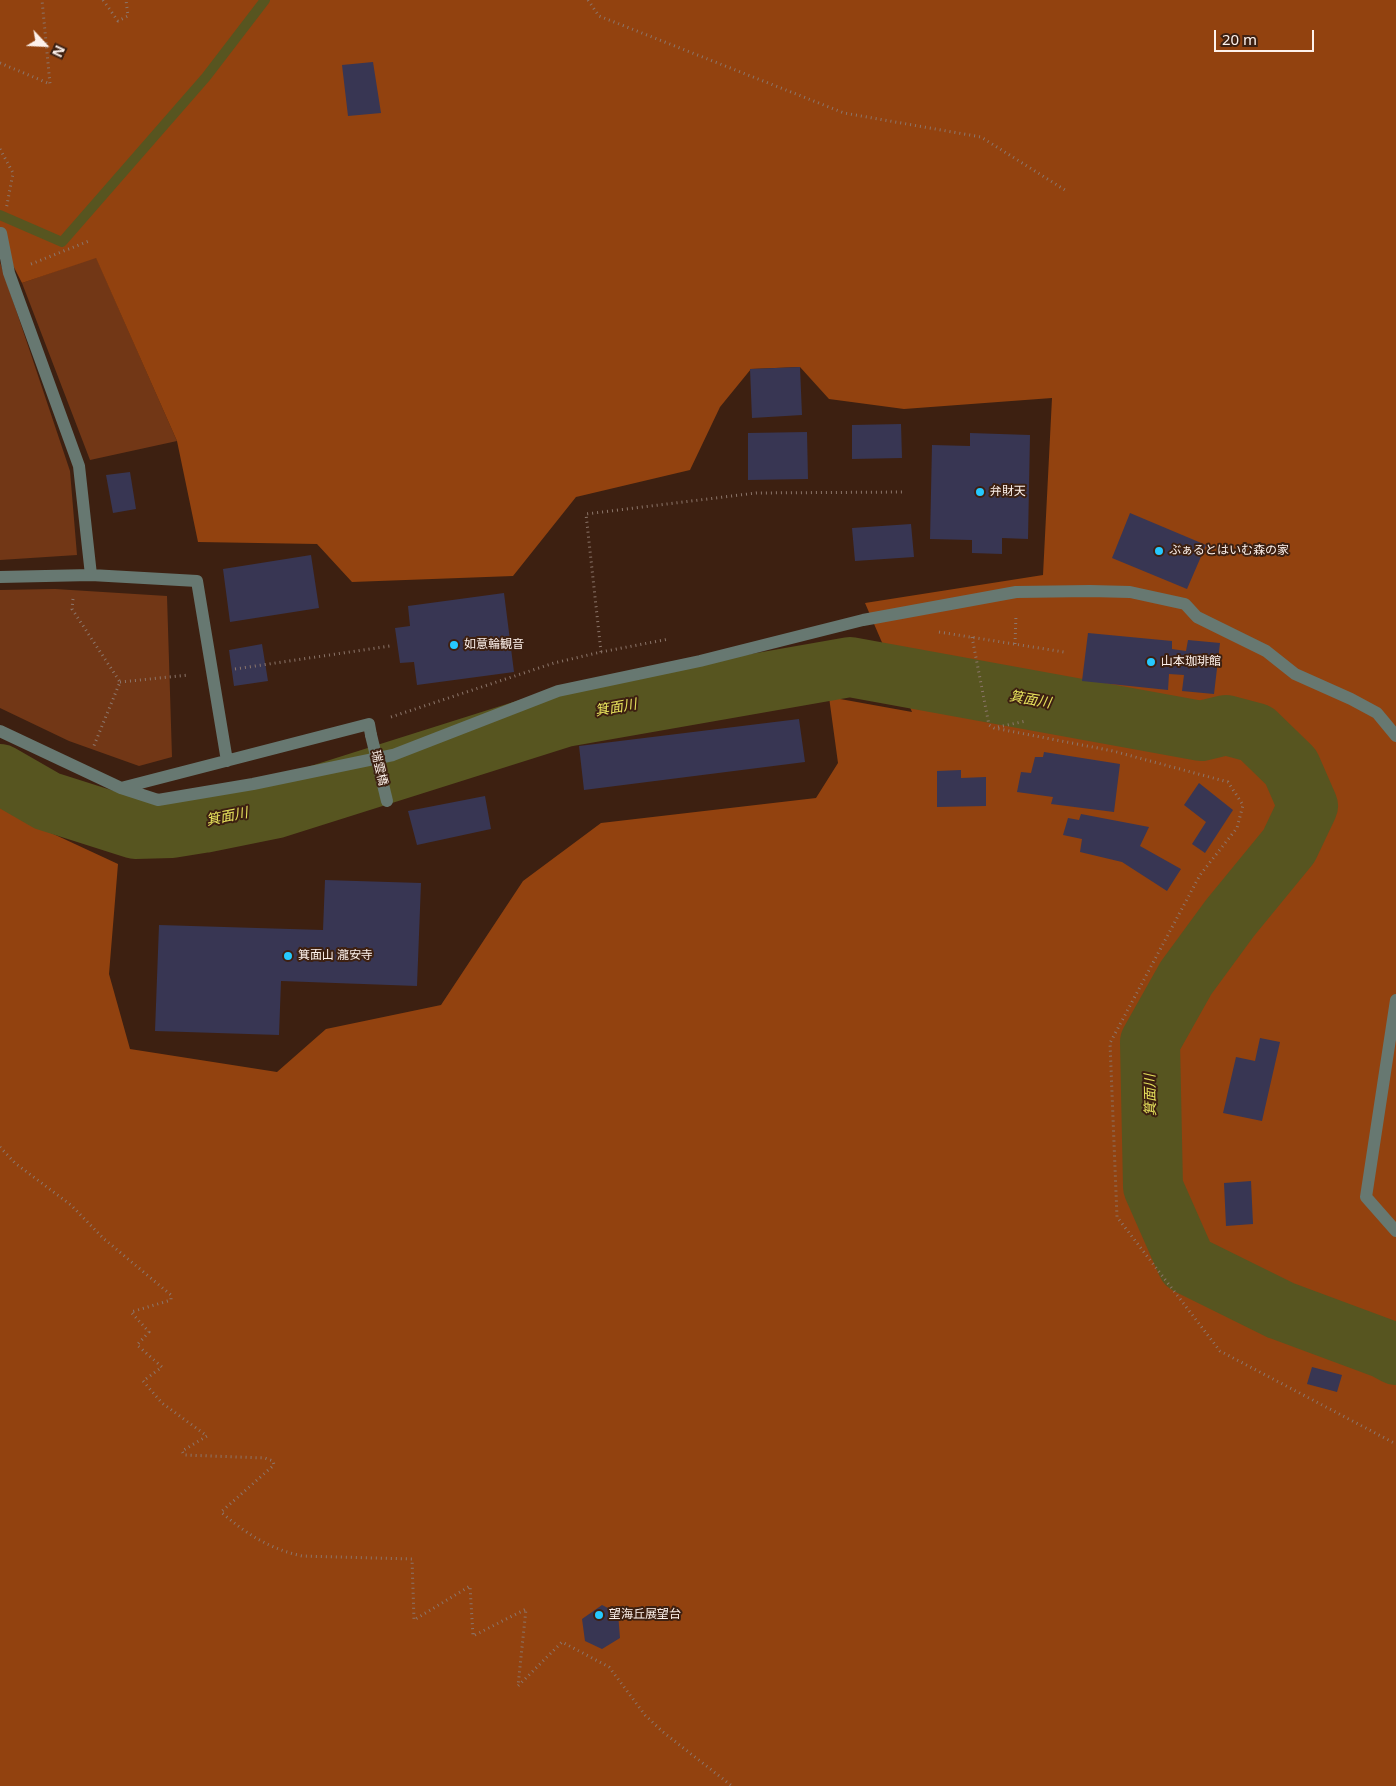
<!DOCTYPE html>
<html>
<head>
<meta charset="utf-8">
<style>
	body { margin:0 }
	#map { position:relative; width:1396px; height:1786px; overflow:hidden; background:#3d2011; font-family:"Noto Sans",sans-serif }
	canvas { display:block }
	.north { position:absolute; left:20px; top:20px; width:50px; height:50px; -webkit-text-stroke:4px #3d2011; paint-order:stroke; rotate:115deg; font-size:14px; font-weight:700; line-height:20px; text-align:center; color:#fdf1eb }
	.north::after { content:''; display:block; margin:auto; width:18px; height:22px; background:#fdf1eb; clip-path:polygon(50% 0,100% 100%,50% 72%,0 100%) }
	.scale { position:absolute; left:1214px; top:30px; width:100px; height:22px; box-sizing:border-box; border:2px solid #fdf1eb; border-top:0; padding-left:6px; font-size:15px; line-height:18px; white-space:nowrap; color:#fdf1eb; -webkit-text-stroke:4px #3d2011; paint-order:stroke }
</style>
</head>
<body>
<div id="map">
<canvas width="1396" height="1786"></canvas>
<div class="north">N</div>
<div class="scale">20 m</div>
</div>
<script>
const context = document.querySelector('canvas').getContext('2d');
context.lineJoin = 'round';
function paint(path, color) {
  context.fillStyle = color;
  context.fill(path, 'evenodd');
}
function strokePath(path, color, width, dash) {
  context.strokeStyle = color;
  context.lineWidth = width;
  context.lineCap = dash ? 'butt' : 'round';
  context.setLineDash(dash || []);
  context.stroke(path);
}
function drawText(font, color, halo, rows, align = 'center') {
  context.font = font + ' "Noto Sans","Noto Sans JP",sans-serif';
  context.lineWidth = 4;
  context.setLineDash([]);
  context.textBaseline = 'middle';
  context.strokeStyle = halo;
  context.fillStyle = color;
  for (const [text, x, y, turn = 0] of rows) {
    context.save();
    context.translate(x, y);
    context.rotate((+turn || 0) * Math.PI / 180);
    context.textAlign = isNaN(turn) ? turn : align;
    if (halo) context.strokeText(text, 0, 0);
    context.fillText(text, 0, 0);
    context.restore();
  }
}
paint(new Path2D(`
	M96 257 177 441 90 460 22 283Z
	M0 262 70 471 77 555 0 560Z
	M55 589 167 596 172 757 139 766 69 741 0 708V590Z`), '#723716');
paint(new Path2D(`
	M0 0H1396V1786H0V806L34 825 118 864 109 974 130 1049 277 1072 326 1029 441 1005 523 881 601 823 816 798 838 763 829 697 912 712 865 603 1043 575 1052 398 904 409 829 399 800 367 751 369 720 407 690 470 576 497 513 576 352 582 317 544 198 542 177 441 96 258 22 283 0 240Z`), '#92420f');
strokePath(new Path2D(`
	M0 215 62 242 206 77 265 0`), '#575520', 10);
strokePath(new Path2D(`
	M0 774 47 801 135 829 172 828 203 823 277 808 565 717 850 667 1201 731 1226 725 1256 733 1291 767 1308 806 1289 846 1230 918 1186 978 1150 1042 1153 1187 1187 1264 1280 1310 1385 1349 1396 1355`), '#575520', 60);
paint(new Path2D(`
	M373 62 381 113 348 116 342 65Z
	M800 367 802 415 752 418 750 369Z
	M901 424 902 458 852 459V425Z
	M807 432 808 479 748 480V433Z
	M970 433 1030 435 1028 539 1002 538V554L972 553V540L930 539 932 445 970 446Z
	M130 472 136 509 113 513 106 475Z
	M1130 513 1206 545 1187 589 1112 558Z
	M911 524 914 557 855 561 852 528Z
	M311 555 319 608 230 622 223 569Z
	M504 593 514 672 417 685 414 662 400 663 395 628 410 626 408 606Z
	M1088 633 1172 641V649L1186 651 1188 640 1220 643 1214 694 1182 691 1184 675 1169 674 1168 690 1082 681Z
	M262 644 268 681 234 686 229 650Z
	M799 719 805 762 584 790 579 746Z
	M1044 752 1120 764 1114 812 1051 804 1053 797 1017 792 1021 772 1031 773 1035 757H1043Z
	M961 770V778L986 777V806L937 807V771Z
	M1199 783 1233 810 1205 853 1192 844 1206 822 1184 805Z
	M485 796 491 829 417 845 408 811Z
	M1081 814 1149 827 1140 846 1181 869 1167 891 1122 862 1080 852 1082 839 1063 835 1068 818 1079 820Z
	M325 880 421 883 417 986 281 981 279 1035 155 1031 159 925 323 930Z
	M1260 1038 1280 1042 1262 1121 1223 1113 1236 1057 1255 1061Z
	M1251 1181 1253 1224 1226 1226 1224 1183Z
	M1312 1367 1342 1375 1337 1392 1307 1384Z
	M602 1605 618 1613 620 1638 602 1649 585 1641 582 1619Z`), '#383653');
strokePath(new Path2D(`
	M103 0 118 21 128 16 126 0
	M588 0 599 16 844 113 981 137 1065 190
	M0 63 50 84 42 0
	M0 149 13 173 6 210
	M31 264 89 241
	M73 599 72 609 120 682 93 748
	M939 632 1064 652
	M972 637 989 725 994 728 1113 751 1228 782 1243 805 1237 828 1200 875 1110 1043 1117 1217 1220 1351 1396 1444
	M1015 644 1016 615
	M601 652 586 514 756 493 905 492
	M235 669 390 646
	M120 682 189 675
	M391 717 554 663 601 652 669 639
	M998 727 1026 721
	M0 1147 15 1163 71 1205 103 1238 171 1295V1300L131 1312 149 1332 137 1345 162 1367 143 1381 162 1403 207 1436 182 1451 184 1455 265 1458 273 1461 274 1465 221 1512C246 1534 270 1549 302 1556L412 1559 414 1620 470 1586 473 1636 526 1609 518 1686 562 1642 609 1667 645 1715 663 1732 732 1786`), '#8c766b', 3, [1, 4]);
strokePath(new Path2D(`
	M91 575 197 581 227 761
	M0 577 91 575 79 466 9 273 1 233
	M0 731 121 788 158 800 253 784 393 755 558 691 700 661 863 620 1016 592 1090 591 1130 592 1185 604 1197 617 1266 651 1295 674 1351 699 1377 713 1396 736
	M121 788 369 724 371 735
	M1396 1000 1366 1197 1396 1231`), '#677871', 12);
strokePath(new Path2D(`
	M371 735 387 801`), '#677871', 12);
for (const [x, y, r, color] of [
	[980,492,5,"#26c9fe"],
	[1159,551,5,"#26c9fe"],
	[454,645,5,"#26c9fe"],
	[1151,662,5,"#26c9fe"],
	[288,956,5,"#26c9fe"],
	[599,1615,5,"#26c9fe"]
]) {
  const dot = new Path2D();
  dot.arc(x, y, r, 0, 2 * Math.PI);
  context.fillStyle = color;
  context.fill(dot);
  strokePath(dot, '#3d2011', 2);
}
drawText('12px', '#fdf1eb', '#3d2011', [
	["弁財天",990,492],
	["ぶぁるとはいむ森の家",1169,551],
	["如意輪観音",464,645],
	["山本珈琲館",1161,662],
	["箕面山 瀧安寺",298,956],
	["望海丘展望台",609,1615]
], 'left');
drawText('12px', '#fdf1eb', '#3d2011', [
	["瑞雲橋",379,768,77]
]);
drawText('italic 14px', '#e6e15c', '#3d2011', [
	["箕面川",1030,700,10],
	["箕面川",616,708,-10],
	["箕面川",227,817,-11],
	["箕面川",1151,1095,-91]
]);
</script>
</body>
</html>
